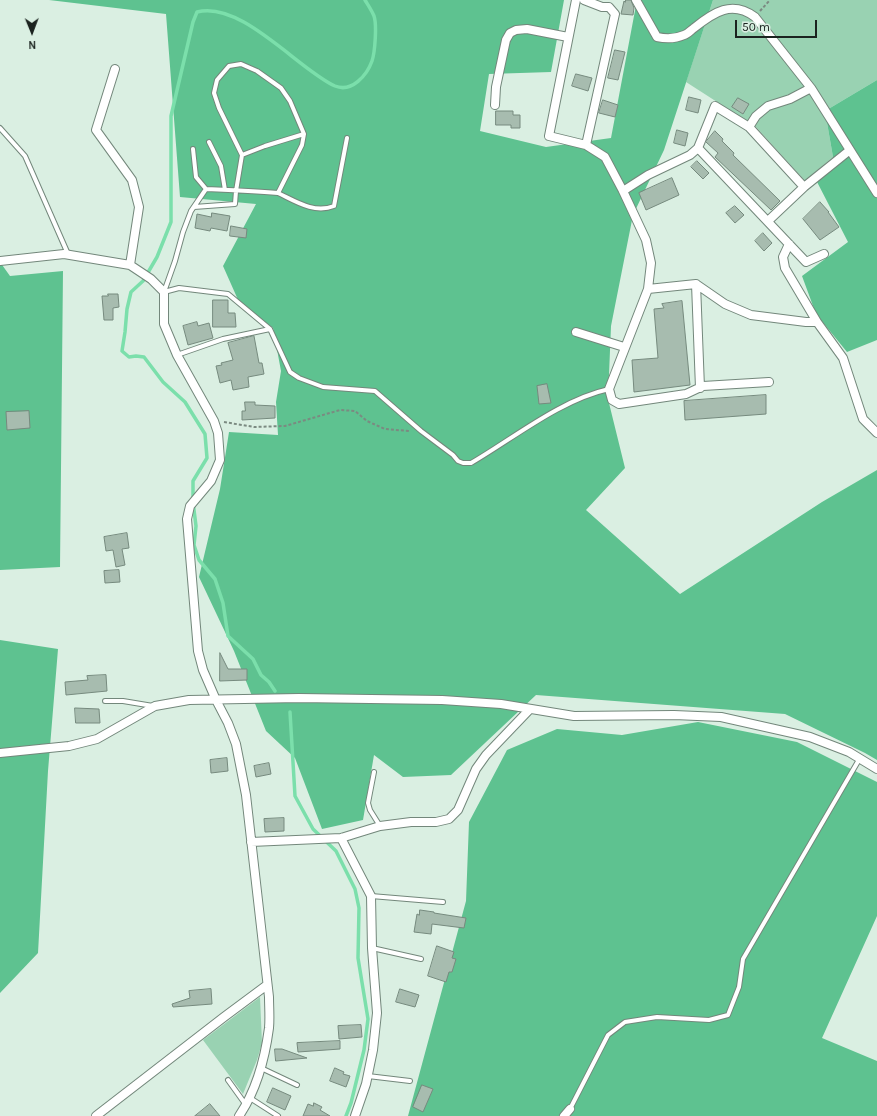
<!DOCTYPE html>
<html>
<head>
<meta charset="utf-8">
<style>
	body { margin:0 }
	#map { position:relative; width:877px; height:1116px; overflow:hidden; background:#daefe2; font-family:Karla,sans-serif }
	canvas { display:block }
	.north { position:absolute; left:12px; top:12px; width:40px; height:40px; -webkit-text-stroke:3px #daefe2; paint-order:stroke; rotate:179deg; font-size:11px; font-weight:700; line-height:16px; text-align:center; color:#1b231f }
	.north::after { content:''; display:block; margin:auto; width:14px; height:18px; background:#1b231f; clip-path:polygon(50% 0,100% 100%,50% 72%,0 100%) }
	.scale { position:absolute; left:735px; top:20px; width:82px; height:18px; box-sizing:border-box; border:2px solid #1b231f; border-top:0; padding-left:5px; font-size:12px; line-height:14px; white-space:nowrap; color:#1b231f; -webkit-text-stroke:3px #daefe2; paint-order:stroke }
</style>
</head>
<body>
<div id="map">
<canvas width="877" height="1116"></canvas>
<div class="north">N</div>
<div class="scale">50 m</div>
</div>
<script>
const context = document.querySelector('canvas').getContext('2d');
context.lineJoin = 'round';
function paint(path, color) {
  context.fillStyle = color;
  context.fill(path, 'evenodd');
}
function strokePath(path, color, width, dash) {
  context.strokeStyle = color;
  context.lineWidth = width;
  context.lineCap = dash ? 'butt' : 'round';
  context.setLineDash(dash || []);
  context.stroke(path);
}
paint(new Path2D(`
	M713 0H877V80L825 111 833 157 805 181 756 127 686 82Z
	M260 997 262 1043 257 1060 243 1094 203 1040Z`), '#99d2b2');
paint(new Path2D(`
	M49 0H564L551 72 489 74 480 131 546 147 611 138 637 0H713L664 150 633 215 611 326 608 399 625 468 586 510 680 594 822 502 877 470V760L865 753 785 714 536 695 451 775 403 777 374 755 363 820 322 829 295 758 266 731 234 651 199 577 220 489 229 432 278 435 276 402 281 371 273 328 239 302 223 266 256 204 180 197 166 14Z
	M877 80V340L847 352 816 314 802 276 848 242 815 178 833 157 825 111Z
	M0 262 10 276 63 271 60 567 0 570Z
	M0 640 58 649 48 771 38 953 0 993Z
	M698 722 797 742 877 782V916L822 1038 877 1061V1116H408L466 901 469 822 507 750 557 729 622 735Z`), '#5ec290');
strokePath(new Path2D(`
	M275 691 269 682 261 675 253 659 228 636 223 603 215 579 199 560 194 545 196 526 193 502V481L207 458 205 434 185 402 163 382 144 357 136 356 129 357 122 351 125 332 127 309 131 292 143 281 157 257 171 222V116L193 22 197 12C241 0 299 70 335 86 352 93 367 75 372 61 375 52 377 25 374 16 372 11 368 5 365 0
	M290 712 295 796 313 829 336 851 355 889 359 908 358 958 368 1019 364 1050 351 1103 346 1116`), '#7bdfab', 3.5);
const building = new Path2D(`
	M626 0H631L634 8 633 15 621 14 624 1 625 2Z
	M615 50 625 52 618 80 608 78Z
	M576 74 592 78 588 91 572 86Z
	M689 97 701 100 698 113 686 110Z
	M738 98 749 104 743 114 732 107Z
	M603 100 618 105 615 117 599 113Z
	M496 111H513V115H520V128H511V125H496Z
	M677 130 688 133 685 146 674 143Z
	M715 131 723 139 722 141 734 153 733 155 780 201 771 210 715 157 718 153 706 142Z
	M697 161 709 173 703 179 691 167Z
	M672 178 679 195 646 210 639 193Z
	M820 202 829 212H828L839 227 820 240 803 219Z
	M735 206 744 215 735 223 726 213Z
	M212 213 230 216 227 231 211 228 210 231 195 228 197 214 211 217Z
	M231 226 247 229 246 238 230 236Z
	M763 233 772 243 764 251 755 241Z
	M108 294H118L119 307 113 308V320H104L102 296H108Z
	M213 300H228V313H235L236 327H213Z
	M682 301 690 385 634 392 632 360 658 358 654 309 664 308 662 304Z
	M197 322 198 326 209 323 213 338 188 345 183 326Z
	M254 336 259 363H262L264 374 248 377 249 387 233 390 231 380 220 383 216 366 222 365 221 363 233 360 228 343Z
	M547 384 551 403 539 404 537 386Z
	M766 395V414L685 420 684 401Z
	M245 402H255V405L275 406V418L242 420V411H245Z
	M29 411 30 428 7 430 6 412Z
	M127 533 129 548 122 549 125 565 116 567 113 550 106 551 104 537Z
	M119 570 120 582 105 583 104 571Z
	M220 653 228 669H247V680L220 681Z
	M106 675 107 691 66 695 65 682 88 680 87 676Z
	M75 708 99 709 100 723H76Z
	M227 758 228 771 211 773 210 760Z
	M269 763 271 774 256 777 254 766Z
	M284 818V831L265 832 264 819Z
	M420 910 434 912V913L466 918 464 928 432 924 431 934 414 932 417 914 419 915Z
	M437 946 454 952 452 958 456 959 452 972H449L446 982 428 976Z
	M211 989 212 1004 173 1007 172 1004 190 998 189 991Z
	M400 989 419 995 415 1007 396 1002Z
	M361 1025 362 1037 339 1039 338 1026Z
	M340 1041V1049L298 1052 297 1043Z
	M275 1049H282L307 1058 276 1061Z
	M335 1068 344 1072 343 1074 350 1076 346 1087 330 1081Z
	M422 1085 433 1089 423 1112 413 1107Z
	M273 1088 291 1096 285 1110 267 1102Z
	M314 1103 322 1107 320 1110 330 1116H303L308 1104 313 1106Z
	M210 1104 220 1116H195Z`);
paint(building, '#a7bcaf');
strokePath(building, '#768a7e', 1);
const lane = new Path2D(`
	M0 128 25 156 68 254
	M209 142 221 166 225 190
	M193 149 196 177 206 189
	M242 155 265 146 304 134
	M278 193C295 201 314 214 334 206L347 138
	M164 292 175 261 183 232 191 211 206 189C230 190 254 191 278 193L302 145 304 134 290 101 281 88 257 71 241 64 229 66 217 80 214 93 219 108 242 155 236 191 235 204 194 207
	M164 292 179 288 228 294 270 329 290 372 299 378 323 387 375 391 421 431 453 455 458 461 463 463H471C514 438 560 400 609 389
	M177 355 223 339 270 329
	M105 701H123L153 706
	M374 772 368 803 370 810 380 826
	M371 896 443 902
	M372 948 421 959
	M261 1068 297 1085
	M368 1076 410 1081
	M228 1080 246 1105
	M250 1098 278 1116
	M570 1109 608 1035 625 1022 657 1017 709 1020 728 1015 739 987 743 959 860 758`);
const street = new Path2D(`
	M576 0 549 136 586 145 605 157 623 191 646 240 651 263 648 289 696 284 725 304 751 315 806 322H817L843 358 863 419 877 433
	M584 0 602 7H609L615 14 586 145
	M636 0 657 37C666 39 675 39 684 35 688 34 691 30 694 28 714 12 732 0 755 17L811 88 877 193
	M115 69 96 130 132 180 139 207 130 265
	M495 105 496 87 506 40 510 33 516 30 527 29 568 37
	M749 127 756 116 768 106 790 99 811 88
	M698 148 806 262 824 254
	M623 191 648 175 690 155 698 148 715 106 749 127 804 187 850 150
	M768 221 804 187
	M789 244 783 257 785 268 817 322
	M0 261 64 254 130 265 151 279 164 292V324L177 355 214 421 218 433 220 460 211 481 190 506 187 519 198 651 203 670 216 700 228 723 236 744 246 795 269 997C269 1007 270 1018 269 1028 265 1058 256 1091 239 1116
	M696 284 700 388
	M648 289 609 389 612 400 619 404 686 394 703 386 769 382
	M576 332 624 347
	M0 753 69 746 97 739 155 706 189 700 299 698 442 700 501 704 574 716 674 715 721 717 810 737 849 752 877 769
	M341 838 371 896 372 948 377 1013 373 1050 366 1084 355 1116
	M251 842 341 838 380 826 411 822H436L449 819 458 810 476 769 486 755 530 709
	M96 1116 224 1017 267 985
	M564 1116 570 1109`);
strokePath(lane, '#73877b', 6);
strokePath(street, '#73877b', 10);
strokePath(new Path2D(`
	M760 11 770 0
	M224 422 254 427 285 426 340 410 355 411 367 421 385 429 409 431`), '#7b8a81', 2, [3, 2]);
strokePath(lane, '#fff', 4);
strokePath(street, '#fff', 8);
</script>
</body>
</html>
